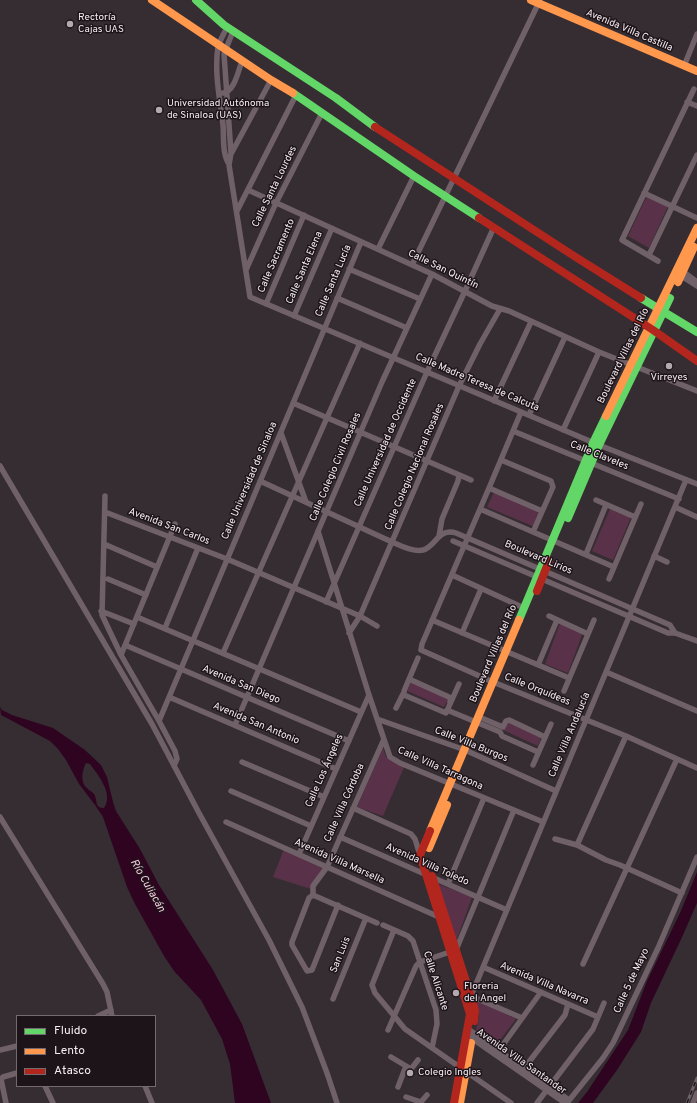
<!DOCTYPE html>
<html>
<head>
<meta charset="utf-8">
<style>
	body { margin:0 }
	#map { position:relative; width:697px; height:1103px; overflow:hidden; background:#362d32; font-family:Overpass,sans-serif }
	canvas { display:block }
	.legend { position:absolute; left:16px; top:1015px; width:140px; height:72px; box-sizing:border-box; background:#1c1418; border:1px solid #746a6f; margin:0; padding:5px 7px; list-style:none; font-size:12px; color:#f7ecf2 }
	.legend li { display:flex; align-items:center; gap:8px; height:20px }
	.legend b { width:20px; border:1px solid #746a6f }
</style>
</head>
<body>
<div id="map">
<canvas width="697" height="1103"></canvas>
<ul class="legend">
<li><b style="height:5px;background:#63d668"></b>Fluido</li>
<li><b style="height:5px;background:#ff974d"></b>Lento</li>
<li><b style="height:5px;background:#b3261e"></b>Atasco</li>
</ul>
</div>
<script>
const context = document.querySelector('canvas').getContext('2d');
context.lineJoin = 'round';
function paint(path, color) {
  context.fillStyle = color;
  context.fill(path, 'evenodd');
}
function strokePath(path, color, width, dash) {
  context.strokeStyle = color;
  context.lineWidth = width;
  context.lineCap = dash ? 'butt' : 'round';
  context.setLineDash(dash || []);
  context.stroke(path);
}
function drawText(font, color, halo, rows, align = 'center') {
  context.font = font + ' Overpass,sans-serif';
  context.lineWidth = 3;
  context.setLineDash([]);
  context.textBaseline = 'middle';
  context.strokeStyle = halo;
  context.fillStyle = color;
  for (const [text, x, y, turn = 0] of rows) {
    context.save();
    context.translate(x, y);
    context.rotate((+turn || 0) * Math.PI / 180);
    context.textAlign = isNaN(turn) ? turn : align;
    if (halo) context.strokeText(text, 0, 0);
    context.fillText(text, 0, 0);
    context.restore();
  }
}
paint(new Path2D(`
	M647 196 668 206 649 248 628 236Z
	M494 492 541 512 535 527 487 507Z
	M610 509 631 517 613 560 592 551Z
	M560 623 583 632 568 673 545 664Z
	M411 682 449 698 444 707 407 691Z
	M508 720 542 735 538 746 503 730Z
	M383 748 386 757 405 765 383 816 357 807Z
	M284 849 325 867 311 889 273 877Z
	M438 884 472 897 456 942Z
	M476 999 516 1019 497 1044 476 1030 479 1017Z`), '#593249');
paint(new Path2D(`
	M0 707 2 710 12 715 53 728 85 750 101 765 107 777 113 802 116 811 140 849 159 885 213 970 242 1024 271 1103H235L230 1064 222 1039 201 1000 174 971 164 956 135 904 127 887 103 817 95 805 79 784 66 760 58 749 50 741 1 715ZM86 763 90 764C98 775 114 794 104 808 94 808 98 800 94 794 92 791 89 791 87 788 80 783 82 770 86 763Z
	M697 872V903L683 935 651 1003 641 1032 617 1070 593 1103H578L587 1092 628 1030 647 981 680 913Z`), '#2e0420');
strokePath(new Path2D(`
	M227 27C224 34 220 40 218 47 214 72 220 100 223 125 224 137 222 154 229 164
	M233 31 224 54 231 153 229 165 250 297 599 445 697 484
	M684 66 697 34
	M223 93C235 91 238 71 242 61
	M687 102 697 106
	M231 154 271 80
	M248 190 432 274 492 306 509 311 599 352 697 391
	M644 193 697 218
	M237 211 296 95
	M378 249 414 176
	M649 255 697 155
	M658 261 622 240 694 89
	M412 265 540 0
	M349 269 420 299
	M246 270 276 203 322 113
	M681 270 697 282
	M678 274 697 286
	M337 298 407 328
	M266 304 304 215
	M294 316 332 228
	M494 401 531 322
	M293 403 471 480
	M521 412 489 488 422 644 421 650 493 682 626 736 697 768
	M529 415 565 337
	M563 430 599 352
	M513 431 679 499
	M281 433 306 502
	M501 460 551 481 553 487 533 532
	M0 466 152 724 199 813 269 940 302 1007 327 1073 337 1103
	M260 481 392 542C402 546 413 552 423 550 435 547 439 527 456 533L670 625 675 633
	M489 488 542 511
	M105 496 102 615 121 655 159 721 175 751 177 759 174 766
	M596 500 635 517
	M675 507 697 517
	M480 509 614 567
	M105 512 227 559 360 616 377 626
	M318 531 369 695 390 757 400 763 543 822
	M439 536 442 519 458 481 459 475
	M453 541 668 633H675L697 641
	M104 544 157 567
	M586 554 606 505
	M654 556 667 562
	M452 575 524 608
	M108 579 146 595
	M609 579 641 504
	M326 602 427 372 465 291 494 227
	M101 611 134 624
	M549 616 588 634
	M137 617 361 712
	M432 620 569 678
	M165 628 198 548
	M349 633 360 616 459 386 480 344 500 309
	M462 633 481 589
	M125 645 349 741
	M223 653 360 343
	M121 655 175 524
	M418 658 404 691V695L446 713 459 684
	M538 665 557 620
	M606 672 697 711
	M409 679 449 697 451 700 450 702
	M564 691 594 620
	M169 697 336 769
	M396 708 403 694
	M447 710 500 732 502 736 538 752
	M479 717 503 727 506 721 509 720 545 737
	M377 719 465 750 556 791
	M159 721 361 242
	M235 725 382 382 432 274
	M242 762 324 797
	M533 765 551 724
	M231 791 311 826
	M353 808 411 834 415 839 420 855
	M0 817 103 984 107 992 112 1016
	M226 822 439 917
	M340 837 507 910
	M555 839 577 845 606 860 620 865 682 893
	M577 845 626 736
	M299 854 369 695
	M448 884 484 798
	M313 895V886L327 867 384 739
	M313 895 309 898 292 942V945L307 971 312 970 338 905
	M313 895 377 923
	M383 925 408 936 413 941 436 1010 437 1024 432 1048
	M394 930 372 985 375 993 405 1029 511 1103
	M583 964 677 759
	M483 967 598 1017
	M471 996 686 480
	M471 996 522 1018
	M333 999 366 918
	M98 1016 111 1010
	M468 1029 569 1100
	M388 1030 416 966 420 962 456 950 514 810
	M467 1035 565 1103
	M0 1050 17 1046
	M497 1053 541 992
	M391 1057 406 1066 398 1087
	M406 1066 411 1069 418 1060
	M522 1071 565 1015 568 1004
	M45 1086 53 1103
	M145 1086 152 1103
	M406 1097 421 1102
	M6 1103 1 1079 3 1077 17 1073
	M420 1103 427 1095
	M537 1103 593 1029 604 1003
	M567 1103 603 1058 613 1043 658 948 697 857
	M693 1103 697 1093`), '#706169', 5.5);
strokePath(new Path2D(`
	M196 0 224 25 336 98 375 127
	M293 93 414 176 479 218
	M641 298 697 332
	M568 518 599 445 670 298
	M519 620 593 443 606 416`), '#63d668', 8);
strokePath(new Path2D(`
	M152 0 271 80 293 93
	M531 0 697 71
	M678 282 694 247
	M606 416 697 228
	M430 831 519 620
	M429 848 447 805
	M460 1103 471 1043`), '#ff974d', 8);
strokePath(new Path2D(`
	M375 127 574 256 641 298
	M479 218 653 330 697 361
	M537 591 549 561
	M430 831 420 855 470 1014 454 1103
	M432 876 473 1003 475 1011 474 1021`), '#b3261e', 8);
const rail = new Path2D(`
	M687 1103 697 1078`);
strokePath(rail, '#6d6369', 3);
strokePath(rail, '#1c1418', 1.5, [4.5]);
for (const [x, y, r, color] of [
	[70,24,4,"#b3a9af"],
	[159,110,4,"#b3a9af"],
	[669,366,4,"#b3a9af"],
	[456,993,4,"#b3a9af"],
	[410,1073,4,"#b3a9af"]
]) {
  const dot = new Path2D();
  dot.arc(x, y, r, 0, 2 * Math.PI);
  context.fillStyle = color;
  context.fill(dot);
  strokePath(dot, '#1c1418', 1.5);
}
drawText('10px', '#f7ecf2', '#1c1418', [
	["Rectoría",78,18],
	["Cajas UAS",78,30],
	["Universidad Autónoma",167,104],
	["de Sinaloa (UAS)",167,116],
	["Virreyes",669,378,"center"],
	["Floreria",464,987],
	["del Angel",464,999],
	["Colegio Ingles",418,1073]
], 'left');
drawText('10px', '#f7ecf2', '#1c1418', [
	["Avenida Villa Castilla",629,31,23],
	["Calle Santa Lourdes",275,187,-64],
	["Calle Sacramento",277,256,-67],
	["Calle Santa Elena",305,268,-67],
	["Calle San Quintín",443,270,26],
	["Calle Santa Lucía",334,281,-67],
	["Boulevard Villas del Río",624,356,-64],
	["Calle Madre Teresa de Calcuta",477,383,23],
	["Calle Universidad de Occidente",386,443,-66],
	["Calle Claveles",599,456,22],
	["Calle Colegio Civil Rosales",336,467,-67],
	["Calle Colegio Nacional Rosales",415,467,-67],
	["Calle Universidad de Sinaloa",250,481,-67],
	["Avenida San Carlos",169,527,21],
	["Boulevard Lirios",538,558,23],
	["Boulevard Villas del Río",494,654,-67],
	["Avenida San Diego",241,685,23],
	["Calle Orquídeas",537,690,22],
	["Avenida San Antonio",256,724,23],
	["Calle Villa Andalucía",570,735,-67],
	["Calle Villa Burgos",471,745,22],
	["Calle Villa Tarragona",440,769,24],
	["Calle Los Ángeles",325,771,-66],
	["Calle Villa Córdoba",345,803,-66],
	["Avenida Villa Marsella",339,862,24],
	["Avenida Villa Toledo",427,865,24],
	["San Luis",341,955,-68],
	["Calle Alicante",435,981,72],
	["Calle 5 de Mayo",632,981,-65],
	["Avenida Villa Navarra",544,984,23],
	["Avenida Villa Santander",521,1062,35]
]);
drawText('italic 11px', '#fdc7e4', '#1c1418', [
	["Río Culiacán",147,886,60]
]);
</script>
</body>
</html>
